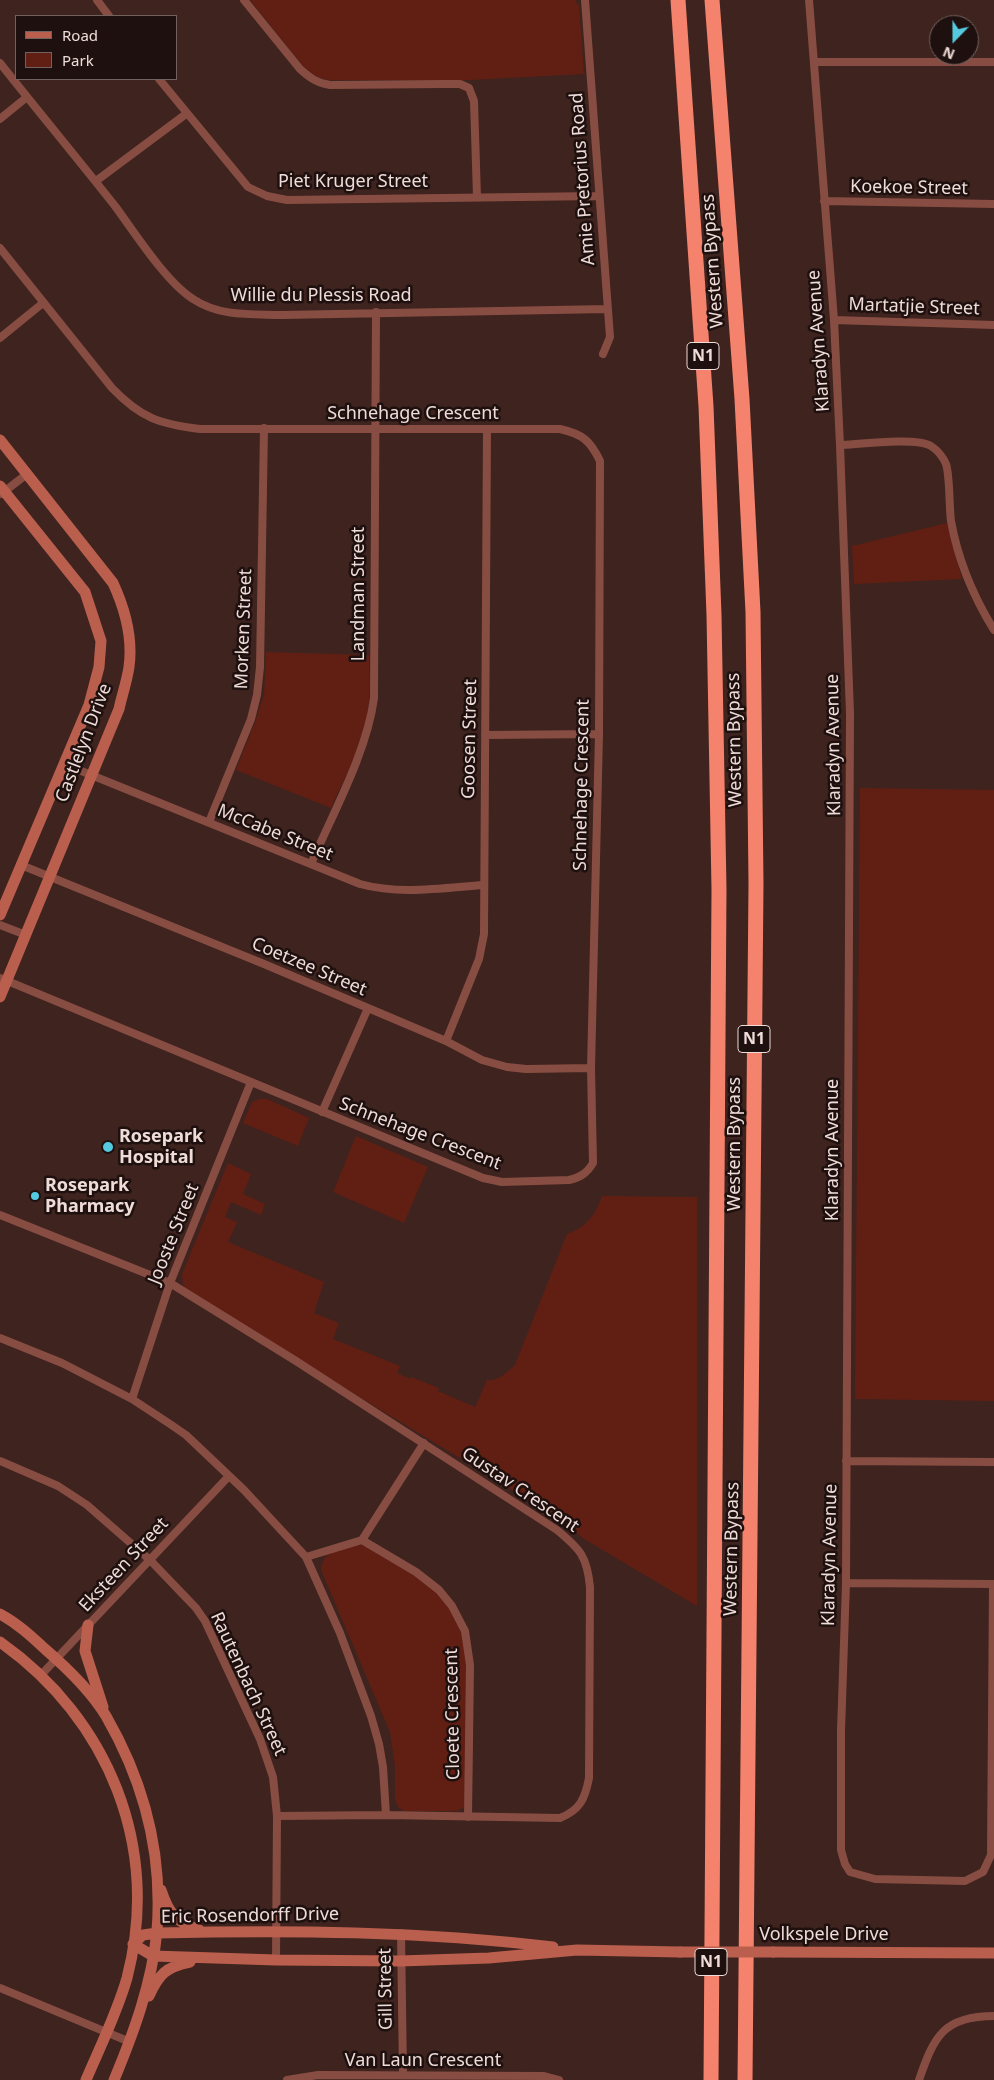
<!DOCTYPE html>
<html>
<head>
<meta charset="utf-8">
<style>
	body { margin:0 }
	#map { position:relative; width:994px; height:2080px; overflow:hidden; background:#3e231e; font-family:"Noto Sans",sans-serif }
	canvas { display:block }
	.legend { position:absolute; left:15px; top:15px; width:162px; height:65px; box-sizing:border-box; background:#1d100e; border:1px solid #71625f; margin:0; padding:6px 9px; list-style:none; font-size:15px; color:#efdcd8 }
	.legend li { display:flex; align-items:center; gap:10px; height:25px }
	.legend b { width:25px; border:1px solid #71625f }
	.north { position:absolute; left:929px; top:15px; width:50px; height:50px; box-sizing:border-box; background:#1d100e; border:1px solid #71625f; border-radius:50%; rotate:202deg; font-size:14px; font-weight:700; line-height:20px; text-align:center; color:#efdcd8 }
	.north::after { content:''; display:block; margin:auto; width:18px; height:22px; background:#55cadf; clip-path:polygon(50% 0,100% 100%,50% 72%,0 100%) }
</style>
</head>
<body>
<div id="map">
<canvas width="994" height="2080"></canvas>
<ul class="legend">
<li><b style="height:6px;background:#ba5e4d"></b>Road</li>
<li><b style="height:14px;background:#611f14"></b>Park</li>
</ul>
<div class="north">N</div>
</div>
<script>
const context = document.querySelector('canvas').getContext('2d');
context.lineJoin = 'round';
function paint(path, color) {
  context.fillStyle = color;
  context.fill(path, 'evenodd');
}
function strokePath(path, color, width, dash) {
  context.strokeStyle = color;
  context.lineWidth = width;
  context.lineCap = dash ? 'butt' : 'round';
  context.setLineDash(dash || []);
  context.stroke(path);
}
function drawText(font, color, halo, rows, align = 'center') {
  context.font = font + ' "Noto Sans",sans-serif';
  context.lineWidth = 5;
  context.setLineDash([]);
  context.textBaseline = 'middle';
  context.strokeStyle = halo;
  context.fillStyle = color;
  for (const [text, x, y, turn = 0] of rows) {
    context.save();
    context.translate(x, y);
    context.rotate((+turn || 0) * Math.PI / 180);
    context.textAlign = isNaN(turn) ? turn : align;
    if (halo) context.strokeText(text, 0, 0);
    context.fillText(text, 0, 0);
    context.restore();
  }
}
paint(new Path2D(`
	M250 0H575L579 6 584 74 470 80H329C318 78 311 74 303 66Z
	M947 523 962 579 854 584 852 546Z
	M266 652 369 655C369 677 371 700 366 721 360 752 343 780 331 808L236 770 255 722 264 695Z
	M860 788 994 790V1401L855 1399Z
	M259 1099H267L309 1118 298 1146 243 1123 252 1102Z
	M356 1136 428 1167 404 1223 333 1192Z
	M228 1163 251 1174 243 1194 265 1204 261 1215 231 1202 225 1217 237 1222 228 1242 324 1282 314 1313 339 1323 333 1339 400 1366 397 1373 410 1379 411 1377 439 1388 438 1391 475 1407 487 1380C499 1381 506 1373 515 1365L567 1234C586 1227 596 1215 602 1196L697 1197V1606L584 1539 560 1519 187 1292 183 1284 182 1274Z
	M351 1545H363L379 1551 438 1591 462 1627 467 1653V1798L464 1807 457 1811H404L398 1807 395 1800V1766L390 1732 321 1570C323 1552 336 1550 351 1545Z`), '#611f14');
strokePath(new Path2D(`
	M97 0 109 16
	M244 0 300 69C310 78 317 83 330 85L443 84H460L469 88 474 101 477 197
	M585 0 610 337 603 354
	M809 0 834 320 840 445 850 713 846 1583 841 1731V1850L845 1864 850 1872 875 1879 965 1881 983 1872 991 1855 993 1584
	M814 62H994
	M0 63C38 111 77 158 115 206 135 233 166 282 193 299 220 317 251 314 282 315L607 309
	M159 79 248 187 267 196 287 200 599 196
	M0 119 27 97
	M96 181 186 114
	M824 201 994 204
	M0 248 112 388C141 418 159 424 200 429H560C582 434 590 440 600 461L599 734 591 1068 593 1163C587 1173 581 1177 569 1180L502 1182 483 1178 0 978
	M834 320 994 325
	M0 338 43 303
	M840 445C860 444 917 437 931 446 937 450 943 457 946 464 950 476 949 506 951 521 958 560 973 596 994 630
	M1 494 27 474
	M485 735 599 734
	M64 764 360 884C399 895 443 888 483 885
	M209 822 251 719 257 695 260 667 264 428
	M311 864C333 813 367 752 374 698L376 312
	M21 865 264 964 446 1041 482 1060 507 1067 526 1069 591 1068
	M0 925 26 935
	M446 1041 479 959 484 934 487 430
	M322 1112 368 1008
	M0 1215 170 1283 296 1361 557 1530C580 1549 587 1556 590 1587L589 1778C585 1799 580 1810 560 1818L386 1815 277 1816
	M0 1338 62 1363 132 1399 170 1424 186 1435 244 1490 306 1557 340 1633 371 1716 379 1744 383 1767 386 1815
	M132 1399 170 1283 251 1082
	M0 1461 58 1486 87 1505 150 1560 196 1608 205 1621 260 1739 273 1777 277 1816 276 1960
	M846 1461 994 1462
	M362 1540 416 1572 439 1590 452 1606 465 1631 470 1665 468 1817
	M306 1557 362 1540 424 1443
	M846 1583 994 1584
	M41 1675 229 1476
	M401 1933 403 2075
	M0 1988 130 2042
	M287 2080 318 2075 544 2076 559 2080
	M919 2080C934 2036 944 2016 994 2016`), '#884d42', 8);
strokePath(new Path2D(`
	M0 440 113 583C125 609 133 638 129 667 127 681 122 695 119 709L0 997
	M0 486 85 592 101 641 99 667 89 705 0 915
	M0 1614C17 1623 31 1636 45 1649 67 1668 91 1691 106 1716 144 1782 163 1855 157 1931 152 1983 134 2032 114 2080
	M88 1625 85 1651 103 1707
	M0 1642C109 1719 161 1847 127 1978 117 2013 100 2047 86 2080
	M161 1890C169 1914 175 1921 199 1930
	M133 1944 153 1956 276 1960 400 1961 489 1958 577 1950 680 1952
	M133 1944 143 1935 157 1933C289 1930 421 1931 553 1947
	M773 1952 994 1953
	M149 1996C159 1974 166 1967 190 1962`), '#ba5e4d', 11);
strokePath(new Path2D(`
	M678 0 706 406 714 615 719 889 711 2080
	M712 0 742 399 753 612 756 884 745 2080`), '#f4826c', 15);
strokePath(new Path2D(`
	M680 1952H773`), '#ba5e4d', 11);
for (const [x, y, r, color] of [
	[108,1147,6,"#55cadf"],
	[35,1196,5,"#55cadf"]
]) {
  const dot = new Path2D();
  dot.arc(x, y, r, 0, 2 * Math.PI);
  context.fillStyle = color;
  context.fill(dot);
  strokePath(dot, '#1d100e', 2);
}
for (const [x, y, w] of [
	[703,356,32],
	[754,1039,32],
	[711,1962,32]
]) {
  const box = new Path2D();
  box.roundRect(x - w / 2, y - 13.5, w, 27, 4);
  context.fillStyle = '#1d100e';
  context.fill(box);
  strokePath(box, '#efdcd8', 1);
}
drawText('bold 16px', '#efdcd8', null, [
	["N1",703,356],
	["N1",754,1039],
	["N1",711,1962]
]);
drawText('18px', '#efdcd8', '#1d100e', [
	["Amie Pretorius Road",583,179,-94],
	["Piet Kruger Street",353,182],
	["Koekoe Street",909,188,1],
	["Western Bypass",713,261,-94],
	["Willie du Plessis Road",321,296],
	["Martatjie Street",914,307,2],
	["Klaradyn Avenue",819,341,-94],
	["Schnehage Crescent",413,414],
	["Landman Street",359,594,-90],
	["Morken Street",244,629,-88],
	["Goosen Street",470,739,-89],
	["Western Bypass",735,740,-91],
	["Castlelyn Drive",84,743,-69],
	["Klaradyn Avenue",834,745,-91],
	["Schnehage Crescent",582,785,-89],
	["McCabe Street",275,833,22],
	["Coetzee Street",309,967,23],
	["Schnehage Crescent",420,1134,21],
	["Western Bypass",735,1144,-90],
	["Klaradyn Avenue",833,1150,-90],
	["Jooste Street",174,1234,-68],
	["Gustav Crescent",520,1490,34],
	["Western Bypass",732,1549,-89],
	["Klaradyn Avenue",830,1555,-89],
	["Eksteen Street",124,1565,-47],
	["Rautenbach Street",248,1684,65],
	["Cloete Crescent",453,1714,-91],
	["Eric Rosendorff Drive",250,1916,-1],
	["Volkspele Drive",824,1935],
	["Gill Street",386,1989,-91],
	["Van Laun Crescent",423,2061]
]);
drawText('bold 18px', '#efdcd8', '#1d100e', [
	["Rosepark",119,1137],
	["Hospital",119,1158],
	["Rosepark",45,1186],
	["Pharmacy",45,1207]
], 'left');
</script>
</body>
</html>
